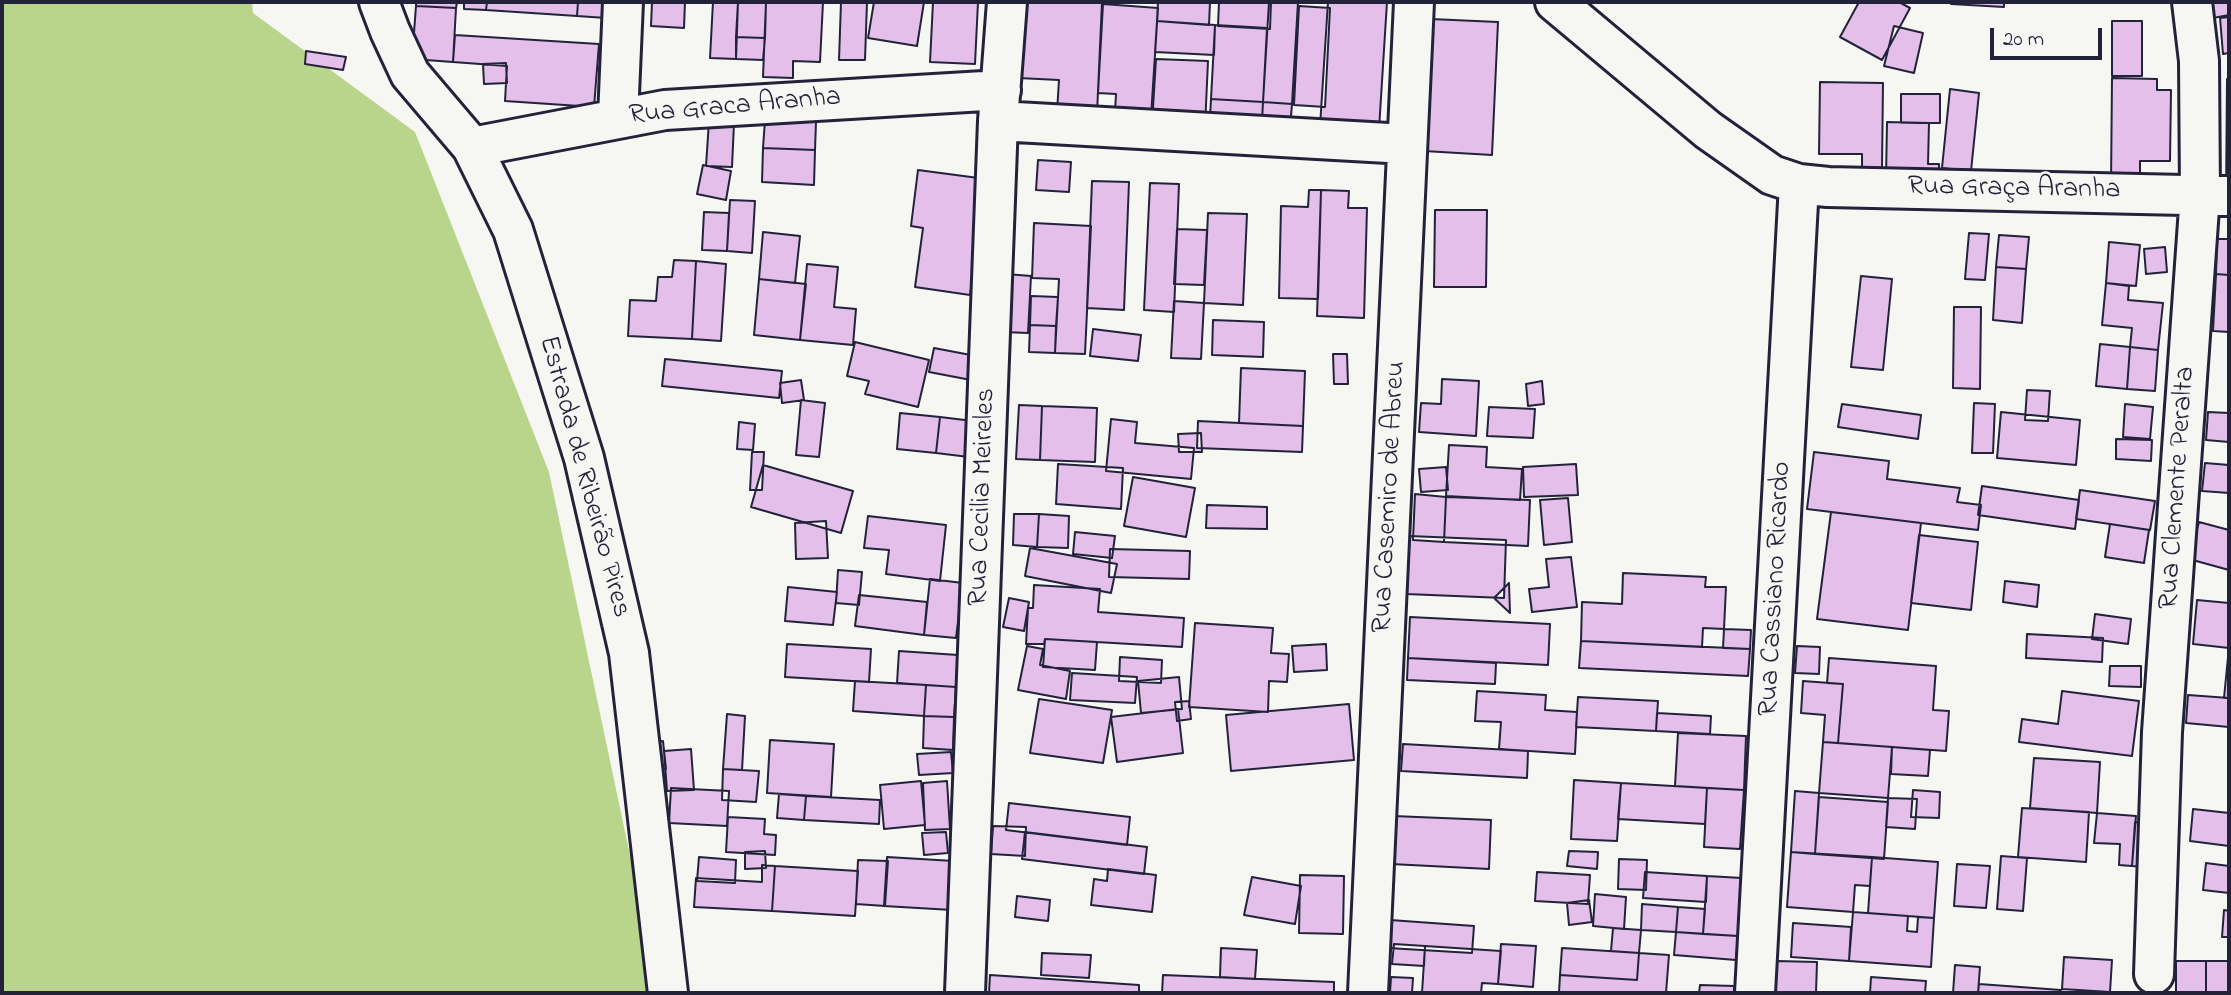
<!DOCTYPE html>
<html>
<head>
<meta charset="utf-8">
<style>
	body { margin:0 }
	#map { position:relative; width:2231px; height:995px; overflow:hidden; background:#f6f6f2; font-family:"Indie Flower",sans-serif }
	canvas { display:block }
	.frame { position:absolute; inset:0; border:4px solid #22223b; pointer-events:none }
	.scale { position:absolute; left:1990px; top:28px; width:112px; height:32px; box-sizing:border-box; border:4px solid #22223b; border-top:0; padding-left:9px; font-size:21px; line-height:24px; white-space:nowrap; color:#22223b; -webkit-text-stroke:5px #f6f6f2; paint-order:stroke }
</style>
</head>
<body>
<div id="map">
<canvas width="2231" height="995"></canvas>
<div class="frame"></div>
<div class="scale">20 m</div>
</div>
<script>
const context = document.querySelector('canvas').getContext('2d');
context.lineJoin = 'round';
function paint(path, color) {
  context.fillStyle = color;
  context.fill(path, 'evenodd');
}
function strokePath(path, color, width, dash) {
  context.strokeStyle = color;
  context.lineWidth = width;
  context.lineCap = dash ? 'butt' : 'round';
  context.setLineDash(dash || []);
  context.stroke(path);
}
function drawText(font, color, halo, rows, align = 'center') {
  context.font = font + ' "Indie Flower",sans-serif';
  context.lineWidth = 5;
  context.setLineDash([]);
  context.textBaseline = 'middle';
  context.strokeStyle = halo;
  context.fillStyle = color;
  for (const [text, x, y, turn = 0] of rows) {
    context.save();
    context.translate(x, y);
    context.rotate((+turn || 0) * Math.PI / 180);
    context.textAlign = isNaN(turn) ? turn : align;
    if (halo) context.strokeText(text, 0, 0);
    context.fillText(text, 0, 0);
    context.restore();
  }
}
paint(new Path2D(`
	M2 2H252L253 13 415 132 549 472 654 969 656 993H2Z`), '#b9d48b');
const building = new Path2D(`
	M416 2H457L456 8 416 6Z
	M464 2H487L486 10 464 9Z
	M487 2H578L577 16 486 10Z
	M578 2H607L606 18 577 16Z
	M652 2H685L684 28 651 26Z
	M713 2H738L736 59 710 58Z
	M738 2H766L765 38 736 37Z
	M766 2H823L820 62 793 61V78L763 77Z
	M841 2H867L865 60H839Z
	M874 2H924L917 46 868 38Z
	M933 2H978L975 64 930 62Z
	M1001 2H1102L1097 114 1057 112 1059 80 998 77Z
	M1158 2H1210L1209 25 1157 21Z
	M1219 2H1271L1270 29 1218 26Z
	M1269 2H1298L1292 104 1263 102Z
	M1328 2H1387L1378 145 1319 142Z
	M1859 2H1899L1910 8 1882 60 1840 37Z
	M1952 2H2004V7L1951 4Z
	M2210 2H2229V15L2213 18Z
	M1103 4 1158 8 1150 132 1114 130 1116 94 1098 93Z
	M416 6 456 8 453 62 412 59Z
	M1299 6 1330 8 1325 107 1294 105Z
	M2229 17V53L2223 54 2220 18Z
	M1431 19 1498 22 1492 155 1424 151Z
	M1157 21 1215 25 1214 55 1155 52Z
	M2112 21H2142V76H2112Z
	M1215 25 1267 28 1263 102 1211 99Z
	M1894 26 1923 33 1914 73 1884 66Z
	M455 35 599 44 594 107 505 101 507 66 453 62Z
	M736 37 765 38 763 60 736 59Z
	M306 51 346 57 343 70 305 64Z
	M1156 59 1208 61 1205 127 1152 124Z
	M506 63 507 83 484 84 483 64Z
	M2112 78 2157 79V90H2171L2170 161H2140V186L2111 185Z
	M2227 79H2229V201H2226Z
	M1820 82 1883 83 1882 169 1862 168V154H1819Z
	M1950 89 1979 93 1971 171 1942 168Z
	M1901 94H1940V123H1901Z
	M1211 99 1263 102 1261 139 1209 135Z
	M1263 102 1292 104 1289 140 1261 139Z
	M765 120 816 122 815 150 763 148Z
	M709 121 734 123 732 167 706 166Z
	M1887 122 1929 123 1928 164H1939V178H1886Z
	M763 148 815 150 814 185 762 182Z
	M1038 160 1071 162 1069 192 1036 190Z
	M703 165 731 171 726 200 697 194Z
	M918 170 986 179 970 295 915 287 923 228 911 226Z
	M1092 181 1129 182 1124 310 1087 308Z
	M1150 183 1179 184 1174 312 1144 310Z
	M1309 190H1321L1318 299 1279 298 1281 206 1308 207Z
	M1321 190 1349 191 1348 208H1367L1364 318 1317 316Z
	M730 200 755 201 752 253 727 251Z
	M1435 210H1487L1486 287H1434Z
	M704 212 729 213 727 251 702 250Z
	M1208 213 1247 214 1243 305 1204 303Z
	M1034 223 1091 226 1085 354 1055 353 1059 279 1032 278Z
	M1177 229 1207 230 1204 285 1174 284Z
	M763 232 800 236 795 283 759 279Z
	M1969 233 1989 234 1985 280 1965 279Z
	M1999 235 2029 237 2026 269 1996 267Z
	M2217 239H2229V275L2216 274Z
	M2109 242 2140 245 2136 286 2106 283Z
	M2165 247 2167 272 2146 274 2144 249Z
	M674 260 696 261 692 339 628 336 630 300 656 301 658 277H672Z
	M696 261 726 264 721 341 692 339Z
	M807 264 838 267 834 307 856 309 853 345 800 340Z
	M1996 267 2026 269 2022 323 1993 320Z
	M1006 274 1031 276 1028 333 1003 332Z
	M2216 274 2229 275V332L2213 331Z
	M1861 276 1892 279 1883 370 1851 367Z
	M759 279 806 284 800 340 754 335Z
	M2106 283 2129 286 2128 300 2163 303 2158 350 2130 347 2132 328 2102 325Z
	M1031 296 1058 297 1056 326 1030 325Z
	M1174 301 1204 303 1201 359 1171 358Z
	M1954 307H1981L1980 389 1953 388Z
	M1213 320 1264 322 1263 357 1212 355Z
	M1030 325 1056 326 1055 353 1029 352Z
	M1093 329 1141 335 1138 361 1090 356Z
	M855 342 929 360 918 407 865 394 869 381 847 376Z
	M2100 344 2130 347 2127 389 2096 386Z
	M2130 347 2158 350 2155 391 2127 389Z
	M934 348 976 356 971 380 929 372Z
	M1333 354H1347L1348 384H1334Z
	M665 359 782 371 779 398 662 386Z
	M1241 368 1305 371 1303 426 1239 423Z
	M1442 379 1479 381 1476 436 1419 432 1421 403 1441 404Z
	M801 380 804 400 782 403 780 383Z
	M1542 381 1544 404 1528 406 1526 384Z
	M2027 390 2050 391 2048 421 2025 420Z
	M801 400 825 403 819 457 796 455Z
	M1974 403 1995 404 1993 453H1972Z
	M1842 404 1921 415 1918 439 1838 427Z
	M2125 404 2153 407 2150 439 2123 437Z
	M1019 405 1042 406 1040 460 1016 459Z
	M1042 406 1097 408 1095 462 1040 460Z
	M1489 407 1535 409 1533 438 1487 436Z
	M2001 412 2080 420 2076 465 1997 458Z
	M2208 412 2229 413V442L2206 440Z
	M900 413 940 417 936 453 897 449Z
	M940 417 973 421 969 457 936 453Z
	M1111 419 1137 422 1135 443 1194 448 1191 479 1106 471Z
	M1198 421 1303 426 1302 452 1197 448Z
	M739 422 755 424 753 450 737 449Z
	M1201 433 1202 452H1179L1178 434Z
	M2116 439 2152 440 2151 461 2116 459Z
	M1449 445 1487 447 1486 467 1522 469 1520 500 1446 496Z
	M752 452H764L762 490H750Z
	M1814 452 1889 461 1887 479 1960 488 1957 502 1981 505 1978 530 1807 509Z
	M2205 463 2229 465V493L2202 491Z
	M1058 464 1123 468 1121 509 1056 504Z
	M1576 464 1578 495 1524 497 1523 467Z
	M763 465 853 491 841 533 751 507Z
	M1446 467 1448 490 1421 492 1419 469Z
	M1133 477 1195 488 1186 537 1124 526Z
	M1982 486 2079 500 2075 529 1978 515Z
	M2080 490 2155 501 2150 530 2076 519Z
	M1415 494 1446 497 1444 542 1413 540Z
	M1446 497 1530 500 1528 546 1444 542Z
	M1568 498 1572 542 1544 545 1540 500Z
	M1207 505 1267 507V529L1206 528Z
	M1831 512 1921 523 1908 630 1817 619Z
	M1014 514H1039L1037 547 1013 545Z
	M1039 514 1069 516 1068 548 1037 547Z
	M868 516 946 525 940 581 886 574 889 550 864 548Z
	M826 521 828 558 796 559 795 523Z
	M2199 522 2229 530V570L2189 559Z
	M2110 524 2149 530 2144 563 2105 557Z
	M1075 532 1115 536 1112 558 1073 554Z
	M1919 535 1978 542 1971 610 1911 603Z
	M1409 536 1506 540 1504 598 1406 594Z
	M1030 548 1117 564 1111 593 1025 576Z
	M1110 549 1190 551 1189 579 1109 577Z
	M1571 557 1577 607 1532 612 1529 589 1549 587 1546 559Z
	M838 570 862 572 859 605 836 603Z
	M1623 573 1706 577 1705 587H1726L1724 629 1703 628 1702 647 1581 641 1582 602 1622 604Z
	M930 579 963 583 956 638 924 635Z
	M2005 581 2039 585 2037 607 2003 602Z
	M1509 583 1510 613 1494 598Z
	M1034 585 1100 589 1098 612 1184 618 1182 647 1045 639 1044 644H1026L1028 608H1033Z
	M788 587 837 592 833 625 785 621Z
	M859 595 927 602 924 635 855 626Z
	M1009 598 1029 602 1024 631 1003 627Z
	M2197 600 2229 603V648L2193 644Z
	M2095 614 2131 619 2128 644 2092 639Z
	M1410 617 1550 624 1548 665 1408 658Z
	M1195 623 1273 628 1271 653 1289 654 1287 682 1269 681 1268 712 1189 707Z
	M1724 629 1751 630 1750 649 1723 648Z
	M2027 634 2103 638 2102 662 2026 658Z
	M1045 639 1097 642 1095 670 1043 667Z
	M1581 641 1750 649 1748 676 1579 668Z
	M787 644 871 649 869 682 785 677Z
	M1326 644 1327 670 1294 672 1292 646Z
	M1027 646 1043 649 1040 665 1070 671 1066 699 1018 690Z
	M1797 646 1820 647 1819 674 1795 673Z
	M2229 647V698H2224Z
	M899 651 958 655 956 687 897 683Z
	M1120 657 1162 660 1161 683 1119 681Z
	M1408 658 1496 663 1495 684 1407 680Z
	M1829 658 1936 666 1933 710 1949 711 1946 751 1838 743 1843 684 1827 683Z
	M2110 666H2141V687L2109 686Z
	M1072 673 1137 677 1135 703 1070 700Z
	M1179 677 1182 709 1141 713 1138 681Z
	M855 681 926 685 924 716 853 711Z
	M1803 681 1843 684 1838 743 1823 742 1825 715 1801 713Z
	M926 685 956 687 954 717 924 716Z
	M1477 691 1546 695 1545 710 1577 712 1575 754 1499 749 1501 722 1475 721Z
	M2062 691 2139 701 2132 756 2019 742 2022 719 2058 724Z
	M2188 695 2229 698V727L2186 723Z
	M1578 697 1658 701 1656 731 1576 727Z
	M1039 699 1112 710 1103 763 1030 753Z
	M1189 701 1191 719 1177 721 1175 702Z
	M1349 704 1354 760 1231 771 1226 715Z
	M1178 709 1183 753 1117 762 1111 717Z
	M1657 713 1711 716 1710 734 1656 731Z
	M727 714 745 716 742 770 723 769Z
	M924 716 954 717 953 750 923 748Z
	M1678 733 1746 736 1744 790 1675 786Z
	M770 740 834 744 831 797 767 793Z
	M663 741 666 769 644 771 641 743Z
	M1823 742 1892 747 1888 798 1819 793Z
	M1403 744 1528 751 1527 778 1401 771Z
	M1892 747 1930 750 1928 776 1891 774Z
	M691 749 694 790 667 791 664 751Z
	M951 752 953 773 919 775 917 754Z
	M2034 758 2100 762 2097 813 2030 808Z
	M723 769 759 771 756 802 722 800Z
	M1574 780 1621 783 1617 841 1571 839Z
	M921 781 925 825 884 829 880 785Z
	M947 781 950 829 925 830 923 783Z
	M1621 783 1707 788 1705 824 1618 819Z
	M671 788 729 791 727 826 669 823Z
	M1707 788 1744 790 1740 849 1704 847Z
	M1913 790 1940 792 1939 818 1911 817Z
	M1795 791 1819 793 1815 854 1791 852Z
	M779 794 806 796 804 820 777 818Z
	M806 796 880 800 879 824 804 820Z
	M1819 797 1888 802 1884 859 1815 854Z
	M1888 798 1917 799 1915 829 1886 827Z
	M1009 803 1130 817 1127 845 1006 830Z
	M2022 808 2089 812 2086 862 2018 857Z
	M2193 809 2229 813V846L2190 841Z
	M2097 813 2136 816 2132 866 2119 865 2120 844 2094 843Z
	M1393 816 1491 820 1489 869 1391 864Z
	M728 817 765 819 764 834 776 835 775 855 726 852Z
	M2135 822 2149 823 2146 867 2132 866Z
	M993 826 1026 827 1025 856 991 854Z
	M946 832 948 853 924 855 922 833Z
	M1025 832 1147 847 1144 874 1022 859Z
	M765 851 766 868 745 869V852Z
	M1569 851 1598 852 1597 869 1567 866Z
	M1791 852 1872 857 1870 886 1855 885 1853 912 1787 907Z
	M2001 856 2027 858 2023 911 1997 909Z
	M699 857 736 860 735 883 697 881Z
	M887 857 954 861 952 910 884 906Z
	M1872 857 1938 862 1934 918 1868 913Z
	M1619 859 1647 860 1646 890 1618 889Z
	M858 860 888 861 885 906 856 904Z
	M2206 863 2229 866V893L2203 890Z
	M1957 864 1990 866 1986 908 1954 906Z
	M762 865 775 866 772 911 694 907 696 878 762 882Z
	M775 866 858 871 855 916 772 911Z
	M1108 869 1156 875 1152 912 1091 905 1094 879 1107 881Z
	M1537 872 1590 875 1588 904 1535 901Z
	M1645 872 1707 876 1706 902 1643 898Z
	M1300 875 1344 876 1343 934 1299 933Z
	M1707 876 1742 878 1738 936 1703 934Z
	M1252 877 1301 886 1295 924 1244 915Z
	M1595 894 1626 897 1624 929 1593 926Z
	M1017 896 1050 900 1048 921 1015 917Z
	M1589 900 1592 922 1569 925 1567 903Z
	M1642 904 1678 907 1676 932 1641 930Z
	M1678 907 1705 909 1703 934 1676 932Z
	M2224 910 2229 911V937H2222Z
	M1853 912 1908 916 1907 931 1917 932 1918 917 1934 918 1931 967 1849 961Z
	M1390 920 1474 926 1472 953 1388 948Z
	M1793 923 1851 927 1849 961 1791 957Z
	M1613 928 1641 930 1639 953 1611 951Z
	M1676 932 1738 936 1736 960 1674 955Z
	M1394 944 1425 946 1424 966 1392 964Z
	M1501 944 1536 946 1533 987 1498 984Z
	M1425 946 1501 951 1498 984 1482 983 1481 993H1422Z
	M1221 948 1257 950 1255 979 1220 977Z
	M1562 948 1639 953 1637 980 1560 975Z
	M1042 953 1091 955 1089 978 1041 975Z
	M1639 953 1669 955 1666 993H1559L1560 975 1637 980Z
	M2064 957 2112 960 2110 992 2062 989Z
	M1777 961 1817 962 1816 993H1775Z
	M2176 961H2206V992H2176Z
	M2206 961H2229V992H2206Z
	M1955 965 1980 967 1978 993H1953Z
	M990 975 1139 985V993H989Z
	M1163 975 1334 982V993H1162Z
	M1391 977 1413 978 1412 993H1390Z
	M1871 977 1926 981 1925 993H1870Z
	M1979 984 2061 990 2060 993H1978Z
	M1700 985 1734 986V993H1699Z
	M2176 992H2229V993H2176Z`);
paint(building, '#e3bfea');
strokePath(building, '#22223b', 2);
const minor = new Path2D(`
	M379 2 390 31 410 74 472 147 513 230 584 458 629 653 668 993
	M1555 2 1708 130 1772 175 1799 184 1828 187 2229 196
	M618 117 623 2
	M998 121 1406 144
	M472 147 665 110 1001 90
	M2154 974 2162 732 2200 194 2199 61 2192 2
	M965 993 998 121 1007 2
	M1368 993 1414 2
	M1755 993 1799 184`);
strokePath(minor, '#22223b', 44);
strokePath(minor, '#f6f6f2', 38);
drawText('28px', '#22223b', '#f6f6f2', [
	["Rua Graca Aranha",735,108,-5],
	["Rua Graça Aranha",2014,190,1],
	["Estrada de Ribeirão Pires",583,477,75],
	["Rua Clemente Peralta",2179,488,-86],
	["Rua Cecilia Meireles",984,497,-88],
	["Rua Casemiro de Abreu",1391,497,-87],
	["Rua Cassiano Ricardo",1777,589,-87]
]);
</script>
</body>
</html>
